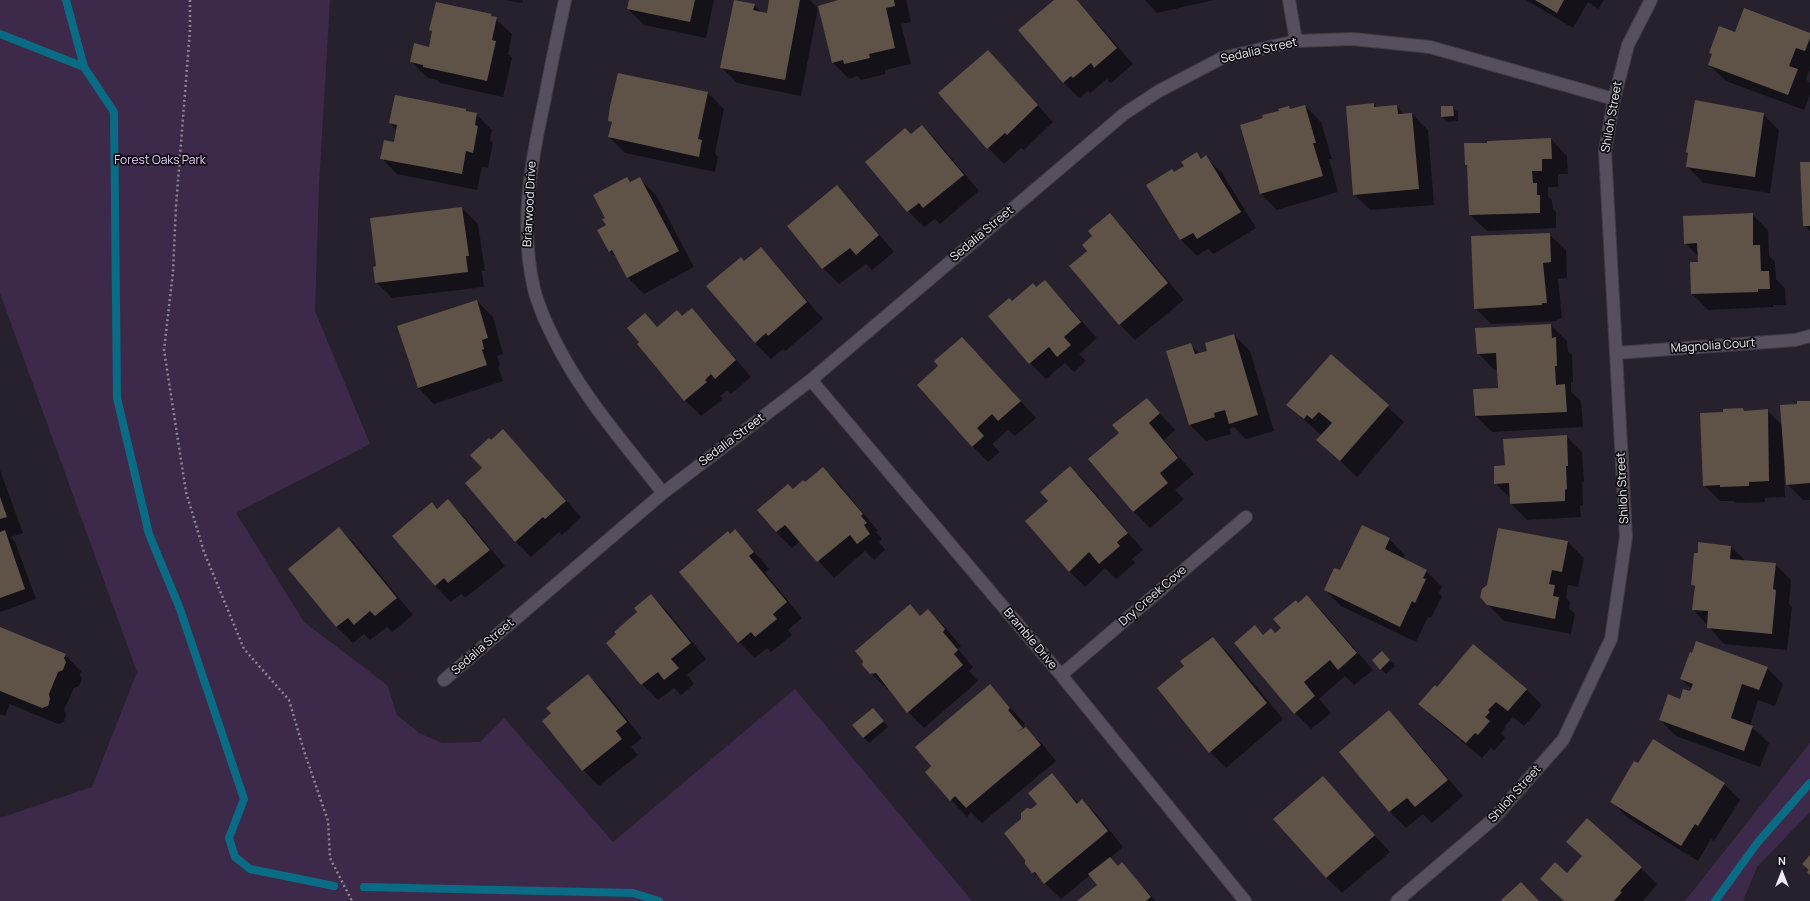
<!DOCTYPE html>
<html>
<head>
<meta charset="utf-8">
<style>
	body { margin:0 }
	#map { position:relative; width:1810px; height:901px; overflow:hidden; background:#27212d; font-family:Manrope,sans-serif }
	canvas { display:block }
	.north { position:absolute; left:1762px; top:853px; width:40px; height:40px; -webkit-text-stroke:3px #0f0c11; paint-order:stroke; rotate:0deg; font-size:11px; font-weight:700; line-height:16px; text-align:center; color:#f0ecf4 }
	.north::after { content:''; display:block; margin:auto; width:14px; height:18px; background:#f0ecf4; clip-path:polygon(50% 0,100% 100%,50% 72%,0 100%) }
</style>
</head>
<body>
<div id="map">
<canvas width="1810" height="901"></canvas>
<div class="north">N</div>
</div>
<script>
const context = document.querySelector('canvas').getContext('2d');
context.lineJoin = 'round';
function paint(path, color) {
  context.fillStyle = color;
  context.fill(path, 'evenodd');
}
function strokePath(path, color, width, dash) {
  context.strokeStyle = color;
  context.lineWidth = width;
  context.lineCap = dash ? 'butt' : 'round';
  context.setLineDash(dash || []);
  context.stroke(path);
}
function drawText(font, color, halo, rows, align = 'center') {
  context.font = font + ' Manrope,sans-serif';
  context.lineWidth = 3.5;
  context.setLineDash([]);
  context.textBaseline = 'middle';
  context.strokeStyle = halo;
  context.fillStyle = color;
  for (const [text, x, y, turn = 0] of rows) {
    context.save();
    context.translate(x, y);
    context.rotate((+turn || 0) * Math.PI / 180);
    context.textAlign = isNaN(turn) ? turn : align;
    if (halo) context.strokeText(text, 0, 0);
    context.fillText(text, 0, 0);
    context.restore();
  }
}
paint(new Path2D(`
	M0 0H330L319 185 315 311 370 444 236 513 304 622 387 685 397 715 419 733 442 743 480 742 504 718 613 842 795 689 972 901H0V818L92 787 137 672 0 293Z
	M1810 743V812L1757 867 1743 901H1685Z`), '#3d2a4a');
paint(new Path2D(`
	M505 0H523L522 3Z
	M630 0H714L706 38 644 25 628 9Z
	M770 0H810L818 8 801 96 737 83 721 67 754 5 762 13 768 14Z
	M839 0H906L911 22 901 24 911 64 885 70V74L861 80 858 76 849 79 833 63 819 7Z
	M1056 0H1077L1133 64 1111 83 1107 79 1090 93 1088 91 1079 98 1063 82Z
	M1145 0H1214L1157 13Z
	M1526 0H1604L1598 9 1588 2 1573 28Z
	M491 15 512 34 508 54 512 58 503 97 440 83 437 80 428 78 411 62 429 48 433 32 431 30Z
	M1735 33 1810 34V69L1806 79 1810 83V95L1804 110 1726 81 1709 65 1713 55 1710 53Z
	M988 51 1053 122 1024 150 1021 148 1004 164 988 148Z
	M708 93 724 109 715 153 718 157 715 172 625 153 609 137 612 123 609 120Z
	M1374 104 1377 108 1397 106 1405 115 1412 114 1428 130 1434 205 1370 210 1354 194Z
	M1305 106 1321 122 1332 159H1329L1338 192 1277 210 1261 194 1241 125 1264 119 1289 107 1292 110Z
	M1453 107 1458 113V121L1447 122 1442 117Z
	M466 110 468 112 476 114 492 130 490 140 493 143 488 168 482 167 477 190 397 174 381 158 395 143 397 130 390 123Z
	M1763 114 1779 130 1770 193 1703 183 1687 166 1689 154 1687 152Z
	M922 126 938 142 979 191 940 224 935 219 924 227 908 211 867 162 911 135Z
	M1551 139 1567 156 1568 174H1558V187H1548V196L1552 200 1553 209 1556 212V228L1487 231 1470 215 1469 167 1466 165Z
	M1196 153 1202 159 1206 157 1222 173 1256 228 1214 254 1208 249 1197 256 1181 240 1147 185 1185 167Z
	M1810 163V231L1804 225Z
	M627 178 632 183 640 179 656 195 694 267 644 294 628 278 618 260 610 251 607 218Z
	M837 186 852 202 894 252 872 270 866 264 839 284 823 268Z
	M462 208 478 224 485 271H482L484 287 392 298 376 282Z
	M1752 214 1768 230 1769 256 1775 262 1776 279 1785 288 1786 305H1773V307L1708 310 1692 294 1699 257 1685 243Z
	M1110 215 1126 231 1184 300 1135 340 1119 324 1088 251Z
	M1549 234 1566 250 1567 278 1558 279 1562 318 1557 319V321L1491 324 1475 308Z
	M760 249 776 265 823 319 785 351 783 349 771 359 755 343 708 286 745 262Z
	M1045 281 1097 338 1079 354 1086 361 1074 372 1065 363 1046 379 1030 363 1012 302Z
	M477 301 493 317 503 354 497 356 500 365 498 366 503 381 434 404 418 388Z
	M692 310 708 326 751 377 731 394 727 390 720 396 723 399 701 416 685 400 640 343 645 314 658 328 682 317Z
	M1551 325 1567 341 1568 351 1572 355 1573 382H1571V392L1581 401 1583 427 1492 432 1476 416 1499 389 1498 369 1494 370 1478 353Z
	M1234 335 1250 351 1274 431 1246 439 1234 427 1229 429 1231 434 1206 441 1190 425 1191 345 1200 354 1208 351Z
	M978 354 1036 418 1015 436 1008 430 992 444 1000 452 988 462 972 446Z
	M1331 355 1404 422 1357 477 1318 440 1322 436 1288 405Z
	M1147 399 1175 430 1164 440 1194 474 1175 490 1184 499 1150 528 1134 512 1089 459 1120 433Z
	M1810 402V500H1803L1787 484 1786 469H1784L1785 497 1765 498V502L1737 503 1734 501H1720L1704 485 1724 413 1743 409 1745 412 1767 410 1783 426 1781 406Z
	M503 430 581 517 562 535 559 532 531 557 515 541 483 468 491 441Z
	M1566 436 1582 452 1584 482H1582L1583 505 1580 506 1581 517 1527 520 1511 504V499L1495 483 1508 466 1506 464Z
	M1070 467 1086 483 1143 550 1132 559 1135 563 1116 579 1105 568 1085 587 1069 571 1049 501Z
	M823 468 839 484 878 531 876 532 882 539 879 542 885 550 874 560 865 551 834 578 800 541 792 548 776 532 793 490 805 483Z
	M0 470 23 533 11 537 15 542 36 599 0 612Z
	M448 501 464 517 505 566 465 598 461 594 451 602 435 586 432 503 438 509Z
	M339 528 355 544 413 615 392 632 387 627 370 640 364 634 353 643 337 627 289 569Z
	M735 530 769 569 765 573 802 618 788 630 792 635 771 652 767 648 755 658 739 642 730 535Z
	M1389 539 1405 555 1403 559 1426 571 1442 587 1439 593 1442 596 1431 618 1428 617 1416 642 1341 606 1325 590 1340 571Z
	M1568 542 1584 558 1578 587 1568 585 1566 598 1570 602 1569 609 1575 614 1571 634 1504 621 1488 605Z
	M1731 547 1746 561 1775 564 1791 580 1789 604 1792 607 1787 650 1724 644 1694 610 1696 589 1692 585Z
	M651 595 667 611 706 659 687 675 694 684 681 695 674 688 658 700 642 684 608 643 638 612Z
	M1307 596 1323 612 1373 670 1354 685 1345 676 1319 699 1331 713 1311 729 1295 713 1236 643 1255 627 1264 635 1276 634 1283 628 1298 604Z
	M910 605 921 617 928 611 944 626 961 646 958 649 973 667 969 671 978 681 924 728 908 712 890 689H887L871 673Z
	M0 630 65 655 81 671 80 675 82 679 79 686 74 688 64 710 66 715 64 722 58 724 10 704 5 716 0 714Z
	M1213 638 1229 654 1283 719 1226 768 1210 752 1159 688 1186 666Z
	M1388 658 1395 666 1386 674 1381 669Z
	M1767 668 1783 684 1775 706 1758 700 1750 726 1769 743 1760 767 1676 736 1660 720 1691 693 1692 689 1681 679Z
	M588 675 604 691 642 738 631 747 638 755 599 786 583 770 543 721Z
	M990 685 1025 724 1023 726 1025 729 1042 744 1056 761 982 823 971 812 967 817 926 772 933 766Z
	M1437 688 1526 689 1542 705 1524 726 1513 717 1504 727 1505 728 1501 733 1505 738 1494 751 1491 748 1482 758 1436 720 1420 704Z
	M1389 712 1405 728 1463 796 1432 823 1423 814 1406 828 1390 812 1340 752Z
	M878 714 888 727 869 743 863 737Z
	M1639 764 1724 784 1740 800 1714 841 1711 839 1698 861 1628 818 1612 802Z
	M1052 775 1078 803 1082 800 1098 816 1123 847 1110 858 1119 866 1122 864 1156 901H1078L1098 885 1090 875 1061 899 1033 872 1032 810 1039 804Z
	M1322 777 1390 852 1342 893 1326 877Z
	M1567 842 1641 868 1657 884 1643 901H1564L1541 879 1567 875 1583 857Z`), '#0007');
strokePath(new Path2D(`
	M66 0 84 67 114 112 117 398 149 534 180 609 244 799 229 838 235 857 250 869 334 886
	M0 34 84 67
	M364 887 633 893 659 901
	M1715 901 1758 842 1810 783`), '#0a6b84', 8);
paint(new Path2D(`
	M629 0H695L690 22 627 9Z
	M734 0 755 4 753 10 767 13 769 0H800L785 80 720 68Z
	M838 0H894L895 6 886 8 895 48 869 54 870 58 844 64 843 60 832 63 818 6Z
	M1054 0H1077L1117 48 1094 68 1091 63 1073 78 1071 76 1063 83 1018 30Z
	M1535 0H1564L1557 13Z
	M436 2 492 14 491 16 497 17 492 40 496 41 487 81 423 67V65L410 62 414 43 429 47 432 31 429 30Z
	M1744 8 1810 33V38L1805 51 1796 48 1789 66 1798 69 1788 95 1708 65 1712 54 1709 53 1719 26 1735 32Z
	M988 50 1038 105 1007 135 1005 133 987 149 938 93Z
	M618 73 708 92 698 139 702 140 699 157 608 137 612 122 608 121 610 106Z
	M395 95 466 109V111L477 113 475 125 478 126 473 153 466 151 462 174 380 159 384 140 394 142 397 125 389 123Z
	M1695 100 1764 113 1755 177 1686 167 1688 153 1686 152Z
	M1374 103V107L1397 105 1398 114 1412 113 1419 189 1353 195 1346 106Z
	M1305 105 1316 143H1313L1323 176 1260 194 1240 125 1263 118 1262 115 1279 111 1278 109 1289 106 1290 109Z
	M1441 106H1453L1454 116 1441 117Z
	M922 125 964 175 923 208 919 203 907 212 865 162 905 128 911 134Z
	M1551 138 1552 159H1542V171H1532L1533 183H1537V195H1540V213L1469 215 1467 165H1465L1464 143H1487V141Z
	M1197 152 1201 159 1206 155 1241 212 1197 239 1193 233 1180 240 1146 185 1172 169 1174 172 1184 166 1181 162Z
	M1800 162H1810V226H1803Z
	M627 177 630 182 640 177 679 251 627 278 612 250 609 252 597 230 606 225 602 219 605 218 593 195Z
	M837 185 879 235 856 255 850 248 822 269 787 226Z
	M462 207 469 256H466L468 272 375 283 373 267 376 266 370 218Z
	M1110 213 1168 283 1119 325 1069 266 1087 251 1082 245 1092 236 1088 231Z
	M1753 213V245H1760L1761 271H1769L1770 289H1758V292L1691 294 1690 262H1698L1697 243 1684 244 1683 216Z
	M1550 233 1551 262 1543 263 1547 303H1542V305L1474 309 1471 236Z
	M761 247 807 302 768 336 766 333 755 343 706 286 741 257 744 261Z
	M1045 280 1081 322 1064 337 1071 345 1057 357 1049 347 1029 364 988 316 1009 298 1012 301 1033 283 1036 287Z
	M477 300 488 338 482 340 484 349 482 350 487 365 418 388 397 326Z
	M692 308 736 360 715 379 711 374 705 380 707 382 684 401 637 344 639 342 627 328 645 313 657 327 677 310 682 316Z
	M1551 324 1552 338 1556 337 1557 366H1555L1556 385 1565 384 1567 412 1475 416 1473 389 1498 388 1496 353 1477 354 1475 328Z
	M1234 334 1258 415 1229 424 1225 410 1214 413 1215 417 1189 425 1166 351 1191 343 1195 354 1207 351 1205 343Z
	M962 337 1021 401 998 421 992 414 977 428 984 436 972 447 917 385 938 366 934 361Z
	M1331 354 1389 405 1340 461 1316 440 1332 423 1319 412 1312 419 1307 415 1304 419 1286 405Z
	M1147 398 1160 413 1149 423 1178 458 1160 473 1168 483 1133 512 1088 459 1119 433 1112 425Z
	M1797 401H1810V483L1786 485 1780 405 1797 404Z
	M1743 408 1744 411 1768 409 1769 481 1749 482V486L1720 487V485L1703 486 1700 413 1723 412V409Z
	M503 429 566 501 545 519 543 517 515 542 465 483 482 468 470 455 489 438 491 440Z
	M1567 435 1568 466H1566L1567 489 1565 490V501L1510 504 1509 483 1494 484V466L1508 465H1505L1503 439Z
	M1070 466 1128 533 1117 542 1120 546 1099 564 1089 552 1069 572 1025 521 1048 501 1040 492Z
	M823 467 863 514 861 516 867 523 864 525 870 534 857 544 850 535 817 562 785 525 776 532 757 510 788 484 793 489 803 480 805 482Z
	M0 497 7 517 0 519Z
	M448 499 490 550 448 583 444 578 435 586 392 536 432 502 437 509Z
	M1362 525 1390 538 1385 549 1427 570 1423 578 1426 579 1415 603 1412 601 1400 627 1324 590 1334 568 1340 570Z
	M339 527 397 598 375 616 370 611 354 625 348 618 336 627 288 569Z
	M1498 528 1568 541 1562 572 1552 570 1549 584 1555 585 1553 596 1559 597 1555 619 1487 605 1480 597 1482 589 1487 585Z
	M735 529 754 552 749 556 787 602 773 614 777 619 755 637 751 632 738 643 679 572 728 531 730 534Z
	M5 530 25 589 0 598V532Z
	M1698 542 1731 546 1730 559 1776 563 1773 589 1776 590 1772 634 1707 628 1708 611 1692 610 1695 586 1691 585 1694 553H1698Z
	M651 594 691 643 671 659 679 668 664 680 658 672 641 685 606 643 616 634 614 632 637 612 634 608Z
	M1307 595 1357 653 1338 670 1330 660 1304 682 1315 696 1294 714 1234 643 1255 625 1263 635 1271 628 1275 633 1281 628 1273 619 1296 600 1298 603Z
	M910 604 920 616 928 609 945 629 943 632 958 650 954 654 963 665 907 713 876 673 870 674 862 665 863 661 855 651Z
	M0 627 66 654 64 658 66 662 63 670 58 672 49 694 50 699 48 706 42 708 0 691Z
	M1213 637 1267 703 1209 753 1157 688 1184 666 1180 661Z
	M1696 641 1768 667 1759 690 1742 684 1731 718 1753 726 1744 751 1659 720 1668 694 1680 699 1683 689 1690 691 1693 684 1680 679 1690 652 1692 653Z
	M1473 644 1527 689 1508 711 1496 702 1488 710 1490 712 1485 717 1490 721 1478 735 1475 733 1466 743 1418 704 1435 685 1437 687Z
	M1382 651 1390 660 1380 670 1372 660Z
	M588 674 627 722 616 731 622 739 582 771 542 721 551 713 546 708Z
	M990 684 1010 708 1008 710 1023 728 1017 732 1026 727 1041 745 966 808 955 796 950 801 925 772 931 766 915 747Z
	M873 708 884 721 863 738 852 725Z
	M1389 710 1448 780 1415 807 1407 798 1389 812 1339 752Z
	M1653 739 1725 783 1698 826 1695 824 1681 846 1610 802 1634 761 1638 763Z
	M1052 773 1077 804 1082 799 1108 831 1044 884 1035 872 1032 873 1025 864V860L1004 833 1021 819V813L1027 808 1031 809 1037 804 1028 793Z
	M1323 776 1375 835 1326 878 1273 819Z
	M1587 818 1642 867 1620 891 1622 892 1614 901H1564L1540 879 1555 862 1567 873 1582 856 1566 842Z
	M1810 855V875L1807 872 1809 870 1802 864Z
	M1110 857 1118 866 1122 862 1151 897 1146 901H1077L1097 885 1088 874Z
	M1521 882 1539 901H1502L1501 900Z`), '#5f5247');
const minor = new Path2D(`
	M565 0C558 33 551 65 545 98 531 161 519 226 534 289 540 312 552 336 563 356 590 405 629 449 663 493
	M1289 0 1296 41
	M1616 353 1795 340 1810 336
	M811 380 1061 675 1245 901
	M1061 675 1246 517
	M444 680 663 493 811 380 1124 114 1159 91 1222 58 1296 41 1353 39 1430 47 1614 99
	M1397 901 1492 820 1563 740 1611 639 1626 537 1605 151 1614 99 1628 45 1651 0`);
strokePath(minor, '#413c46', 14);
strokePath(new Path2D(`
	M190 0V30L176 206 173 272 164 350 186 492 204 552 244 649 289 700 304 751 328 821 330 858 352 901`), '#8c8791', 2.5, [2, 3]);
strokePath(minor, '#574f5d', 12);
drawText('12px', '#f0ecf4', '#0f0c11', [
	["Sedalia Street",1259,51,-13],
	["Shiloh Street",1612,117,-80],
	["Briarwood Drive",530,204,-87],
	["Sedalia Street",982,234,-40],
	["Magnolia Court",1713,346,-4],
	["Sedalia Street",732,440,-37],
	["Shiloh Street",1623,488,-93],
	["Dry Creek Cove",1153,596,-41],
	["Bramble Drive",1030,639,50],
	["Sedalia Street",483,647,-41],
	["Shiloh Street",1515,794,-48]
]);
drawText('12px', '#e5cafa', '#0f0c11', [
	["Forest Oaks Park",160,161]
]);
</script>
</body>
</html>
